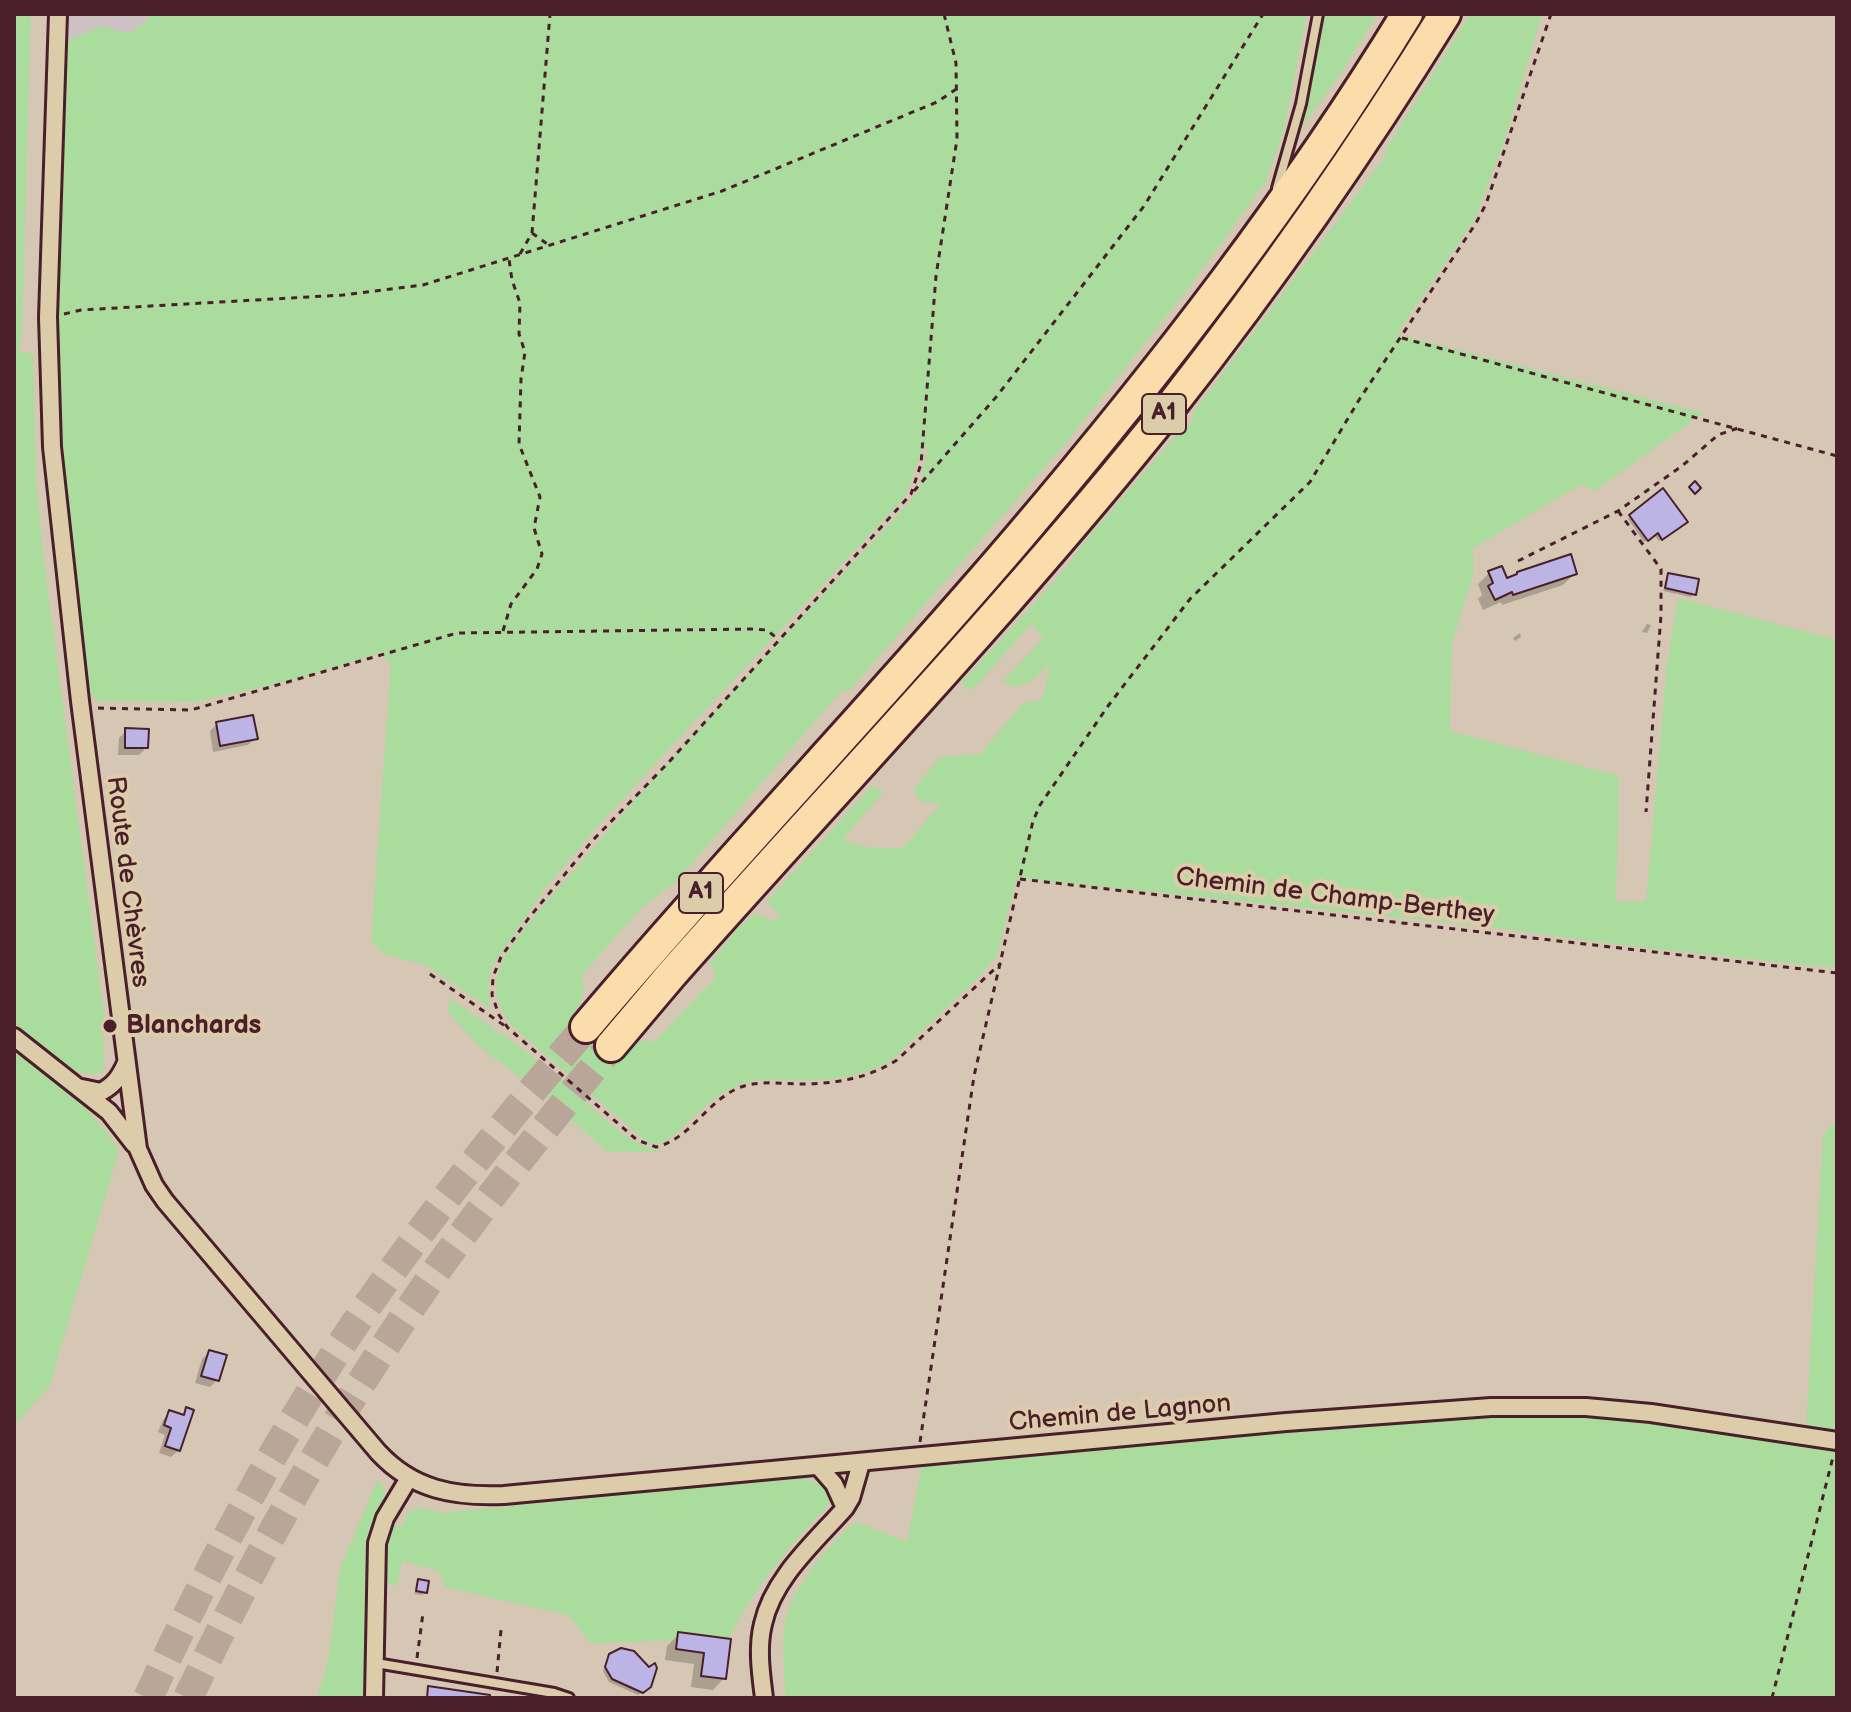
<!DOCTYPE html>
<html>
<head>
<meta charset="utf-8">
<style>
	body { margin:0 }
	#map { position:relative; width:1851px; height:1712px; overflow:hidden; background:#d6c7b5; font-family:"Balsamiq Sans",sans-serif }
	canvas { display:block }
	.frame { position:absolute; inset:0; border:16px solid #4a1f2b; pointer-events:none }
</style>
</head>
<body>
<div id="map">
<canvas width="1851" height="1712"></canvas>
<div class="frame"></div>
</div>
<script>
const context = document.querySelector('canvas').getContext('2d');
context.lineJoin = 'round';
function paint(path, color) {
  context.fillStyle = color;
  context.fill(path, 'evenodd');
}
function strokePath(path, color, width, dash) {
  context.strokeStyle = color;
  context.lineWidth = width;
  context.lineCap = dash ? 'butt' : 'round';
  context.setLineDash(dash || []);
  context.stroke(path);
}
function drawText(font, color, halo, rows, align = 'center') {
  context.font = font + ' "Balsamiq Sans",sans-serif';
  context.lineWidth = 8;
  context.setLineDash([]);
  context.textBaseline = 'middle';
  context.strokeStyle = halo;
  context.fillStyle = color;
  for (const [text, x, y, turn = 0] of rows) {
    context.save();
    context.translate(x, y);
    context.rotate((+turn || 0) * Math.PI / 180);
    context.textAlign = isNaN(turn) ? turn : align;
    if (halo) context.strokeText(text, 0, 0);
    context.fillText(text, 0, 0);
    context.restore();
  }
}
paint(new Path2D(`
	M68 14H148V19L129 34 101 26 67 41Z`), '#cec1c3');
paint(new Path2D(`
	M14 14H31L22 334 19 351 33 354 36 480 42 547 105 1023C100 1041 107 1056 102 1072 77 1084 35 1042 14 1027Z
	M148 14H1307L1283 133 1266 181 1187 290 1064 445 849 691 842 690 677 881 642 907 581 976 584 993 576 1013V1021L605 1029V1036L618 1048 631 1047 643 1040 654 1042 716 977 710 962 739 927 756 913 772 921 781 916 767 901 872 786 884 792 842 840 866 847 902 849 941 804 919 801 914 789 940 757 980 754 1022 704 1042 699 1050 664 1033 680 1016 687 1002 682 1044 638 1031 624 973 690 960 684 1058 577 1085 541 1183 427 1192 423 1193 413 1385 157V151L1470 14H1542L1505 139 1475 219 1397 334 1703 413 1595 491 1580 485 1473 548V576L1452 643 1450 731 1619 776 1616 902 1646 901 1667 665 1678 598 1837 640V966L1826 967 1645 948 1473 925 1017 878 997 956 976 980 893 1059C863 1078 826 1081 791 1080 773 1080 753 1078 736 1086 711 1097 689 1123 668 1140L658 1144 648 1143 512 1026C500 1008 491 993 499 970 509 940 561 886 583 860 691 734 806 614 918 492L928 448 922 449 906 496 598 825 544 890 492 967 488 985 490 1008 425 965 386 955 371 942 391 663 379 653 295 680 194 702 98 701 95 697 87 698 59 445 56 332 67 41 101 26 129 34 148 20Z
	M1324 14H1377L1343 70 1302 127Z
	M449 998C485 1022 521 1047 555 1074 587 1099 625 1148 665 1152H607L546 1097 481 1048 448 1012Z
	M14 1048C55 1078 91 1108 119 1150L49 1387 14 1425Z
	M1837 1123V1698L785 1696C785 1672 781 1645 785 1622 791 1590 831 1540 856 1522L907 1542 922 1464 1286 1430 1490 1415 1590 1416 1694 1427 1805 1445 1823 1135 1830 1126Z
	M805 1476 814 1483H822L831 1502C791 1544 756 1584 730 1637L591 1644 568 1615 444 1587 443 1577 438 1571 402 1561 397 1586 384 1582 383 1556 391 1526 402 1525 406 1519 405 1515 419 1507 442 1513Z
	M377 1480 386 1490 366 1553 369 1639 366 1698H317L328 1661 340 1569Z`), '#aadc9d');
paint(new Path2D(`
	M1631 516 1682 525 1659 541 1654 535 1644 542 1628 519Z
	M1489 573 1506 580 1575 573 1563 585 1502 605 1501 602 1483 610 1478 599 1482 595 1478 584Z
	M1668 575 1694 594 1691 597 1663 591Z
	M1647 624 1651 625 1647 633 1642 632Z
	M1520 633 1521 637 1515 641 1513 638Z
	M217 724 255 738 248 745 213 752 210 731Z
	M126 731 146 748 139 755H118L119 738Z
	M209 1352 217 1380 210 1387 195 1383 202 1359Z
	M187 1410 179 1450 171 1457 159 1453 165 1435 158 1432 163 1420 170 1412 181 1416Z
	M419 1582 425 1592 422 1595 414 1594Z
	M678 1635 729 1641 724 1678 713 1690 691 1687 694 1664 665 1660 667 1646Z
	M610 1655 646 1690 638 1695 609 1682 603 1671Z`), '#0003');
const building = new Path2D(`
	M1695 481 1701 488 1695 494 1689 487Z
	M1663 488 1688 522 1662 540 1658 533 1648 541 1629 515Z
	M1571 554 1577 574 1513 595 1512 592 1495 600 1488 586 1493 583 1488 571 1502 566 1507 578 1517 574V572Z
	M1668 573 1699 579 1696 595 1665 588Z
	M253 715 258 739 220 746 216 722Z
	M125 728 149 729 148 748H125Z
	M209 1350 227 1355 219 1381 201 1376Z
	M186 1407 194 1410 180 1451 165 1446 171 1428 164 1425 169 1410 184 1415Z
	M418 1579 429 1581 427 1593 416 1591Z
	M678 1632 731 1639 726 1679 701 1676 704 1653 676 1649Z
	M621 1648 634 1651 649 1667 655 1663 657 1668 651 1687 643 1693 612 1679 605 1667 609 1654Z
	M428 1686 490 1695V1698H427Z`);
paint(building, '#bbb4e5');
strokePath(building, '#4a1f2b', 2);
strokePath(new Path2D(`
	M148 1698C209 1566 277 1438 359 1318 429 1216 505 1121 586 1027
	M188 1698C256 1555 334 1417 425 1287 483 1203 547 1125 611 1046`), '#baa599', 30, [30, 15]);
const lane = new Path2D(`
	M1277 188 1301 104 1318 14
	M376 1663 554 1693 569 1698`);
const street = new Path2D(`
	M58 14 48 317 52 447 80 701 138 1149 154 1185 165 1201 378 1452C413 1490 454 1497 504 1495L1286 1422 1491 1407H1586L1651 1413 1837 1441
	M14 1037 109 1112 134 1144
	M82 1088 101 1092C114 1085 120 1077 126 1063
	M819 1467 834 1484 845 1508
	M374 1698 377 1543 385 1518 409 1478
	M764 1698C761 1674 757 1648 763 1624 773 1578 815 1542 845 1508L851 1498 861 1463`);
const highway = new Path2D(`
	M586 1027C727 860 879 702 1021 535 1161 370 1294 199 1407 14
	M611 1046 671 975C838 786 1014 603 1171 406 1270 280 1361 150 1445 14`);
strokePath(lane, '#4a1f2b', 14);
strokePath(street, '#4a1f2b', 22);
strokePath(highway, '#4a1f2b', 36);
strokePath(new Path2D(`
	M944 14 956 63 957 139 936 276 921 464 911 494 668 763 593 840 528 919 501 957 493 977 492 995 499 1015 508 1028 637 1140 656 1147C691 1139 708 1099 741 1087 761 1080 782 1084 802 1084 835 1084 869 1078 897 1060L1001 963
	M532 233 550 246
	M520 254 532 233 550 14
	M64 314 81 310 343 295 423 285 722 191 937 102 958 88
	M1402 338 1837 456
	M914 491 997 396 1144 206 1263 14
	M1618 511 1661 569V615L1646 812
	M1518 561 1618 511 1682 466 1718 435 1738 428
	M503 631 511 604 537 569 542 554 534 528 540 497 519 444 521 379 525 352 519 334 520 303 512 280 509 259
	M98 708 191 710 457 633 751 629 767 630 779 640
	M1020 879 1837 973
	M430 974 505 1026
	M920 1442 974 1076 1033 821 1040 805 1108 706 1190 599 1310 482 1359 400 1476 223 1486 204 1551 14
	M417 1658 423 1613
	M497 1672 501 1630
	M1772 1698 1833 1457`), '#4a1f2b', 3, [6, 6]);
strokePath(lane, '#ddcca9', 8);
strokePath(street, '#ddcca9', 16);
strokePath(highway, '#faddab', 30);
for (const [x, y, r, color] of [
	[110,1026,8,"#4a1f2b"]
]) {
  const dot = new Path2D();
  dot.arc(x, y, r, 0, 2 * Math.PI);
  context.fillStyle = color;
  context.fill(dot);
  strokePath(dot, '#ddcca9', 3);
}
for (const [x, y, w] of [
	[1164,414,44],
	[701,893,44]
]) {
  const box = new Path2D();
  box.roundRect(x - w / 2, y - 20, w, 40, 6);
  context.fillStyle = '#ddcca9';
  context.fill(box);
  strokePath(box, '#4a1f2b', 2);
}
drawText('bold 24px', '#4a1f2b', null, [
	["A1",1164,414],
	["A1",701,893]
]);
drawText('26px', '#4a1f2b', '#ddcca9', [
	["Route de Chèvres",127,882,83],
	["Chemin de Champ-Berthey",1335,897,7],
	["Chemin de Lagnon",1120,1414,-5]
]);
drawText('bold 26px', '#4a1f2b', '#ddcca9', [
	["Blanchards",126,1026]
], 'left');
</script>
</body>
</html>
